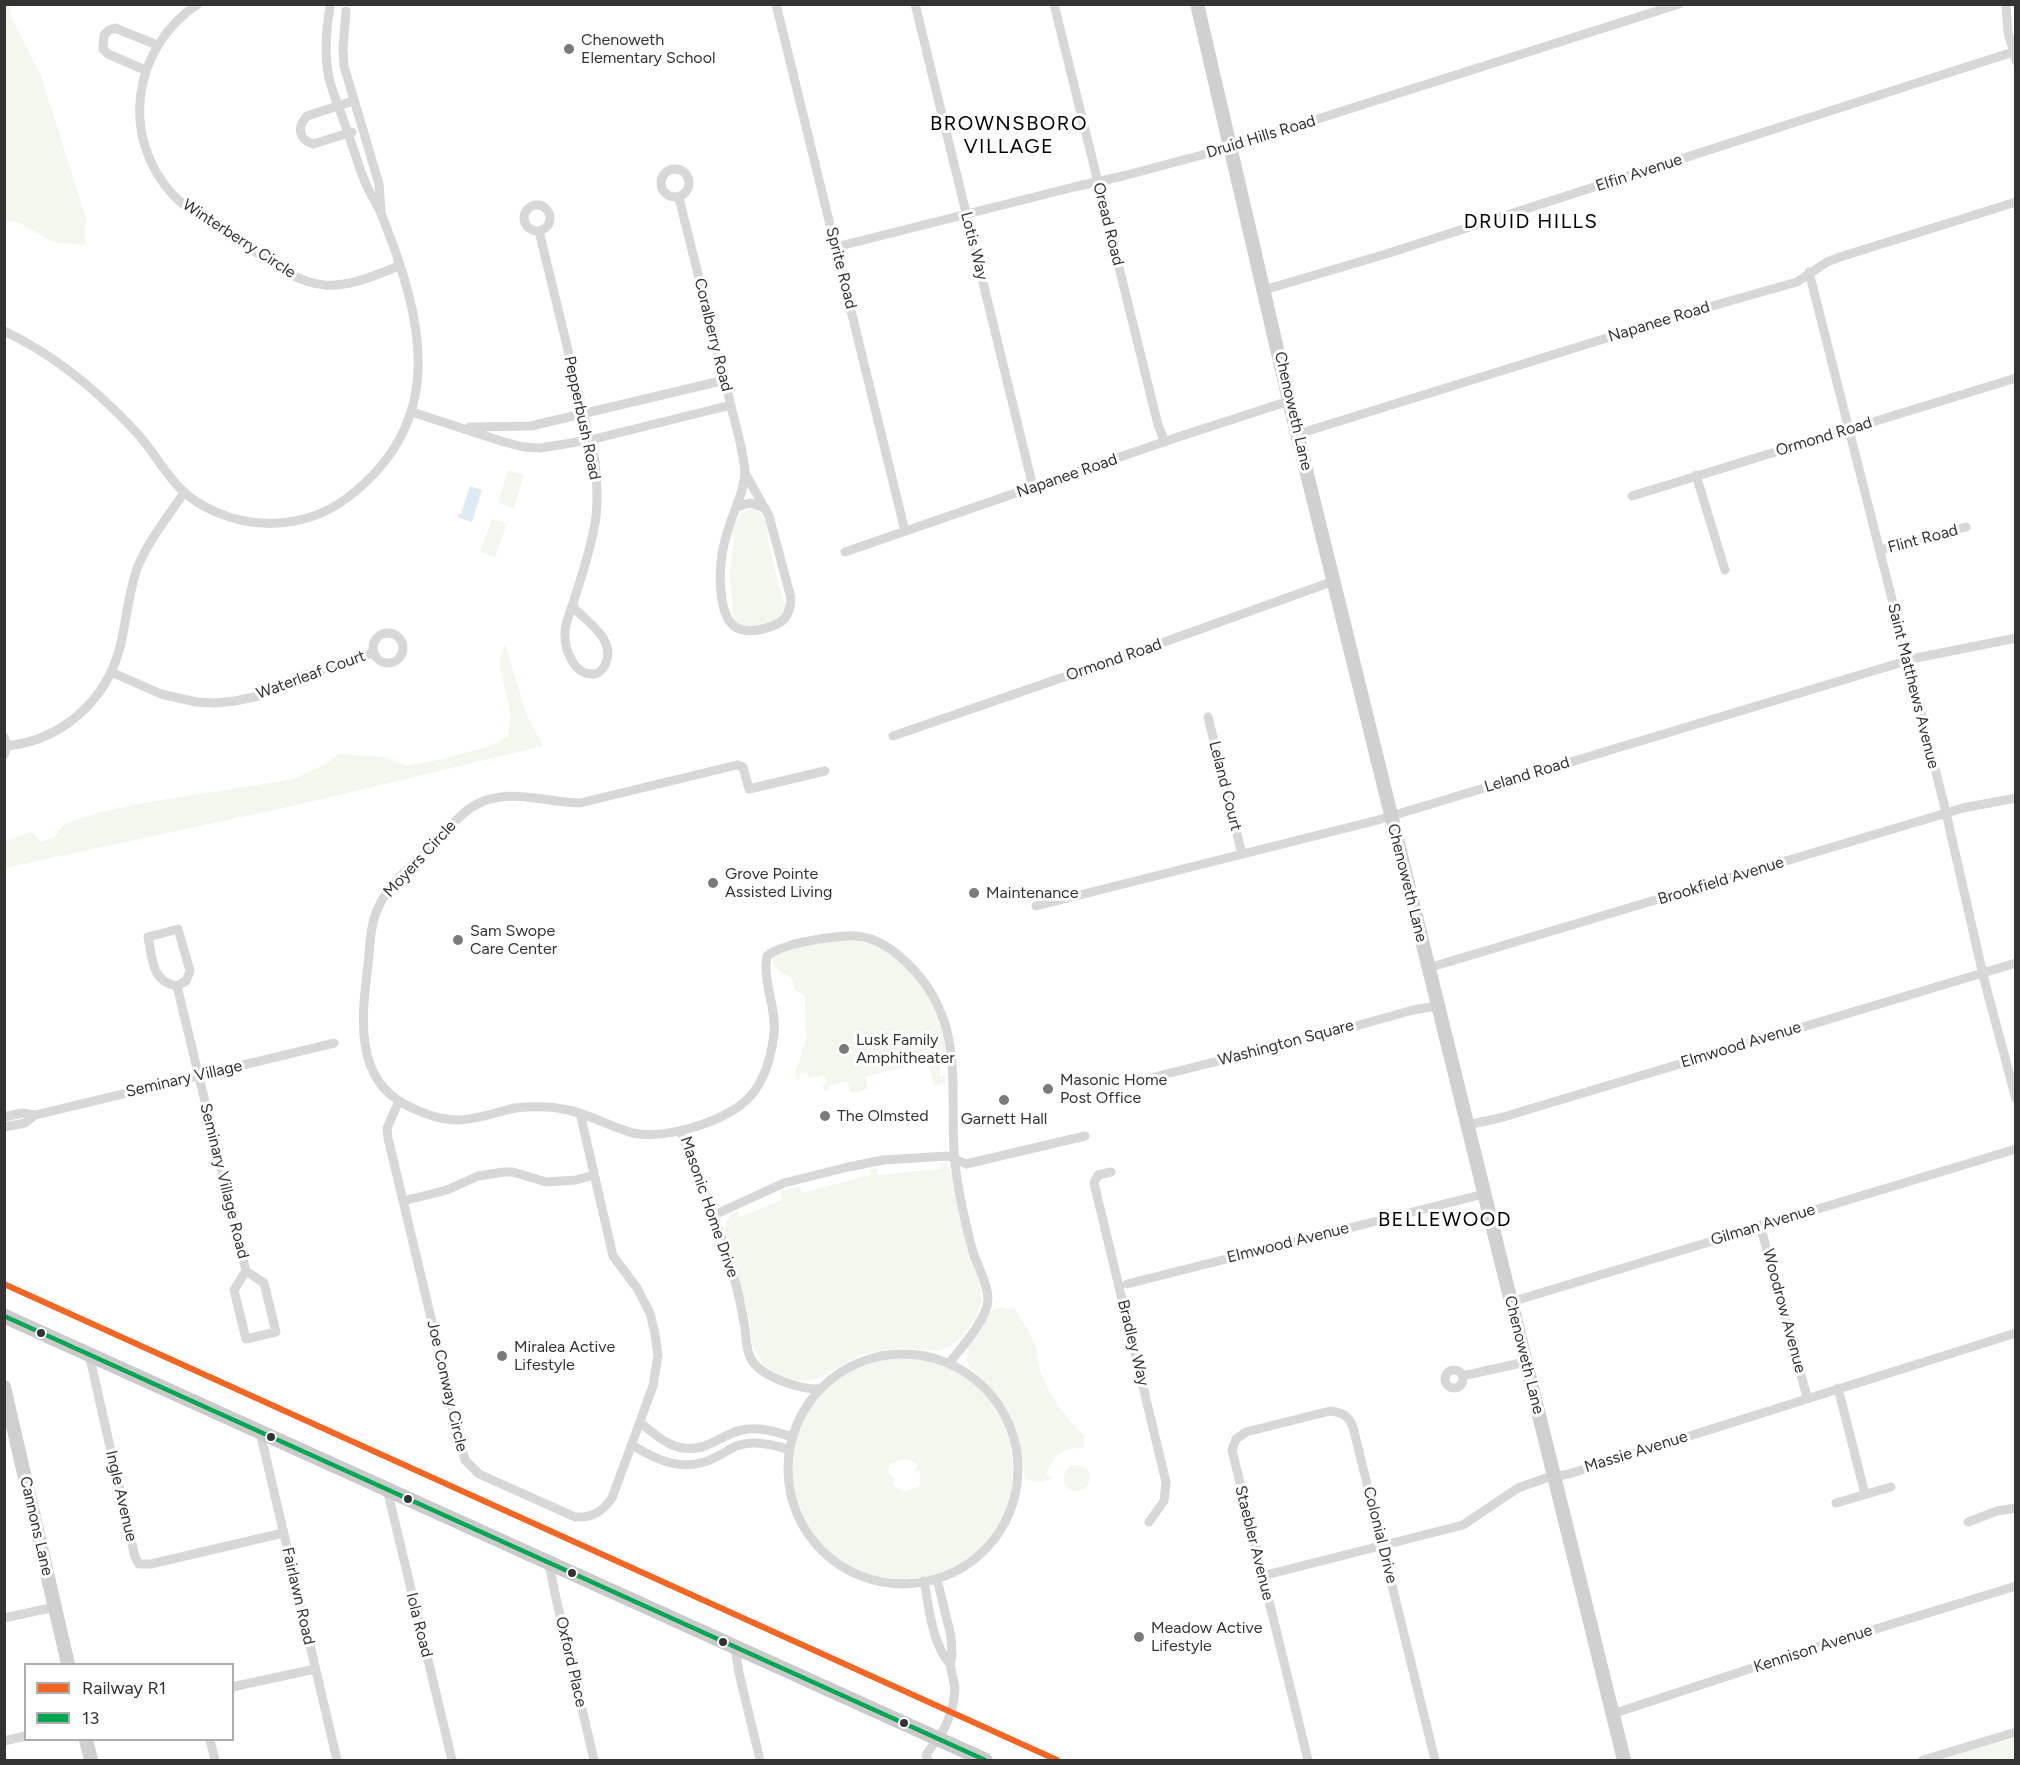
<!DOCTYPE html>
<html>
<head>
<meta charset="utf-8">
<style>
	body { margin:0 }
	#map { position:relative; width:2020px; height:1765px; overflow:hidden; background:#fff; font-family:Figtree,sans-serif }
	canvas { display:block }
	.frame { position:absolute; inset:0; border:6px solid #333; pointer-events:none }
	.legend { position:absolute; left:24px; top:1663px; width:210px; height:78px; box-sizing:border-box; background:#fff; border:2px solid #adadad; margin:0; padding:8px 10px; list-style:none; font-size:18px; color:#333 }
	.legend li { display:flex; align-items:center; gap:12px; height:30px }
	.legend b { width:30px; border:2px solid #adadad }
</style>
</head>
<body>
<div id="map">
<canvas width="2020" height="1765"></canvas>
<div class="frame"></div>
<ul class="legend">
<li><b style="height:8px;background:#f26522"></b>Railway R1</li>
<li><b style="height:8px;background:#00a651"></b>13</li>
</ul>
</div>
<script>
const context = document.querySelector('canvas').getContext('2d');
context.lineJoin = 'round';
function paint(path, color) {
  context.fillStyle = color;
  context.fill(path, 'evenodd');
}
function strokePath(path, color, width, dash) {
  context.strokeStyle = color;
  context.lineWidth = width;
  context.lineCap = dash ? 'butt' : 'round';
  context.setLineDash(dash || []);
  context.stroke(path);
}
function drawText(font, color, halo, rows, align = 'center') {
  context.font = font + ' Figtree,sans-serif';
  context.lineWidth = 6;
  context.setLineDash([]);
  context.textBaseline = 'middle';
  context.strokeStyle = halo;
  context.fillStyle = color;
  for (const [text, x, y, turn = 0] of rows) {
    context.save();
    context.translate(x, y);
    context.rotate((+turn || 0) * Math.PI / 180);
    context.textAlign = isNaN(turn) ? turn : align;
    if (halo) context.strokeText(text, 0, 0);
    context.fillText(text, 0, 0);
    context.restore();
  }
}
paint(new Path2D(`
	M4 5H11L10 15 40 73 86 218 85 245 53 242 18 222 5 221Z
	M508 470 524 475 514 508 498 503Z
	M752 509C763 512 770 527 767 536L781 594C788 604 788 616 775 623 767 627 753 627 744 628L736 623 732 612C735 605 730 593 730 584 729 567 732 558 734 542 734 539 732 536 733 533 734 521 741 511 752 509Z
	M492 519 507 524 495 557 480 552Z
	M505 645 527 716 543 746 292 806 5 868V841L31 832 41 842 55 837 63 825 97 813 143 803 294 779 324 765 339 754 385 757 406 766 443 759 490 746 508 736C509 728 511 719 510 712 508 691 493 664 505 645Z
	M851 939C863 942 875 944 886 950 920 969 948 1021 945 1059L940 1062V1076L946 1077 945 1082 936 1086 933 1084 928 1061 865 1077 868 1089 851 1093 847 1081 828 1086 829 1090 824 1091 823 1085 827 1083 824 1075 808 1078 807 1073 799 1075V1078L797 1079C793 1065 803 1062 801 1050L806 1045 805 996 795 990C794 989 793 981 792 980 785 971 772 972 773 958 791 945 829 941 851 939Z
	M941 1162 947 1164 950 1170 967 1248 979 1280 982 1301 976 1318 964 1334 949 1347 937 1351 902 1348 863 1354 819 1378 805 1381 790 1379 776 1373 763 1364 752 1344 750 1321 725 1230C726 1222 729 1214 737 1211L740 1217 782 1200 780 1191 800 1186 802 1193 870 1175V1169L877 1168 878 1175 940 1169Z
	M1001 1307 1008 1310 1014 1308C1021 1320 1030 1331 1035 1344 1038 1354 1038 1366 1042 1376 1051 1399 1067 1418 1084 1436L1083 1448C1060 1448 1055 1455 1046 1475L1053 1478C1044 1483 1034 1483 1025 1478L1018 1435 1009 1413 995 1392 970 1369 967 1360 968 1346 990 1312Z
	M906 1358C1056 1369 1043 1585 899 1580 761 1576 749 1366 906 1358ZM903 1459 911 1460 918 1465 915 1470 919 1472C925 1491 912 1487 904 1492L894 1486 893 1478 888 1472 891 1464Z
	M1064 1478a13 13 0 1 1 26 0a13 13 0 1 1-26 0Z
	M2015 1738V1760H1939Z`), '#f3f7ee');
paint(new Path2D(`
	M470 486 482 490 472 522 457 517 459 513 461 514Z`), '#dcebf4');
strokePath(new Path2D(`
	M198 4C133 47 119 136 173 195 194 216 223 231 248 247 271 262 296 283 325 285 350 287 376 275 399 266
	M776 4 905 531
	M915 4 1033 487
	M1054 4 1158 425 1165 442
	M2006 4 2008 32 2016 61
	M346 11 343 48 344 66 379 184 381 210
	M145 70 108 54 103 49 104 35 109 30 115 28 157 45
	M352 132 313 144C298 139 297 127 307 116L353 101
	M661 183a14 14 0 1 1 28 0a14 14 0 1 1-28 0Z
	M679 198 741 446C742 455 745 464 745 473 744 493 734 509 729 527 721 550 718 576 722 600 726 626 738 635 763 629 782 624 790 619 791 598L769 516 745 473
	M524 218a13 13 0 1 1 26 0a13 13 0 1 1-26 0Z
	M539 231 595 461C597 486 599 509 593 534 588 556 581 579 574 600 571 610 566 621 565 631 564 647 572 673 591 674 597 675 602 671 605 665 617 641 589 623 575 609L573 604
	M836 247 1074 187 1123 176 1217 151 1679 4
	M1809 272 1944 804 1984 979 2016 1099
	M1264 290 1386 254 2013 52
	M4 331C55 355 98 391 136 432 165 464 172 494 216 512 259 531 310 526 347 498 449 421 423 319 382 216 378 205 370 194 365 182 357 162 351 140 343 119 339 106 332 92 329 78 324 55 326 30 330 7
	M412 412 504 442 524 447 540 448 590 440 731 405
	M470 427 531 426 725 380
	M1298 434 1684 314 1797 282 1827 262 1840 257 2016 202
	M1696 475 1725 570
	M1632 496 2016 378
	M737 507 750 503 765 508
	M1880 550 1966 527
	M845 552 1175 438 1289 401
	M373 648a15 15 0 1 1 30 0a15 15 0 1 1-30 0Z
	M111 672 161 694 196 702 215 703 235 701 259 696 302 676 373 653
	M1208 717 1242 854
	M893 736 1142 650 1334 581
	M4 737 7 746 4 755
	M7 746C62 740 106 701 120 647 126 623 129 589 138 566 149 540 168 516 184 493
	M825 771 749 789 743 767 737 765 580 803C548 803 515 789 484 801 477 804 468 809 463 814 451 824 440 837 429 849 411 866 388 884 378 908 370 925 370 946 368 965 362 1014 353 1078 406 1105 422 1113 439 1120 457 1120 477 1120 496 1112 515 1108 532 1106 551 1106 568 1110 591 1115 611 1127 633 1133 650 1137 674 1133 691 1128 745 1112 767 1091 774 1034 777 1008 762 982 767 956 783 943 824 938 845 936 870 934 888 945 906 962 975 1027 943 1103 958 1185 962 1208 967 1230 973 1252 978 1267 988 1284 988 1300 987 1319 962 1347 950 1362
	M1036 906 1378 820 1916 658 2016 638
	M178 929 190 971 186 981 177 986C151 981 153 960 148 937Z
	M1428 968 1933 817 1963 808 2016 798
	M177 986 246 1271 264 1283 276 1332 246 1339 234 1290 246 1271
	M1134 1082 1331 1033 1413 1010 1437 1006
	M399 1101 387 1128 388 1138 465 1460 479 1474 575 1517C592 1518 602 1512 612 1498L653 1386 658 1355 655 1334 650 1313 637 1288 613 1256 580 1113
	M35 1115 334 1043
	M4 1117 22 1113 35 1115 25 1123 4 1127
	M1467 1125 1500 1118 2016 963
	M680 1131C699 1178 719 1225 733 1274 738 1291 742 1310 745 1328 746 1338 746 1350 751 1359 761 1377 801 1390 821 1389
	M1111 1172 1098 1175 1094 1183 1166 1482 1164 1501 1149 1522
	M403 1201 447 1190 478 1176 504 1172H513L546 1182 576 1180 594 1175
	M714 1215 784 1183 848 1167 883 1160 948 1156 966 1164 1085 1136
	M1760 1225 1807 1397
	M1127 1284 1484 1194
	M1511 1302 2016 1149
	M89 1354 135 1557 139 1564H151L283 1533
	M788 1469a115 115 0 1 1 230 0a115 115 0 1 1-230 0Z
	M1445 1379a9 9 0 1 1 18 0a9 9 0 1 1-18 0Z
	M1462 1376 1526 1362
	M1838 1388 1865 1494
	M640 1422C660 1440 680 1456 707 1445 719 1440 729 1433 742 1430 759 1426 776 1432 793 1437
	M260 1432 337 1760
	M632 1445C658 1461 684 1473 714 1458 724 1454 733 1445 744 1444 759 1441 775 1445 790 1450
	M387 1489 452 1760
	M1836 1503 1891 1487
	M1968 1522 1997 1511 2016 1508
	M549 1563 555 1594 594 1760
	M1262 1576 1463 1525 1518 1488 1546 1478 1569 1474 2016 1333
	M924 1581C929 1607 932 1644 950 1664
	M4 1618 55 1607
	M735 1647 739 1673 760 1760
	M232 1687 315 1669
	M1612 1714 1804 1651 2016 1586
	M210 1740 215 1760
	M4 1741 26 1736
	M928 1760 926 1755 944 1729 951 1713 954 1699 955 1688 950 1664 952 1656 951 1636 937 1579
	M1308 1760 1232 1450 1236 1439 1246 1432 1330 1411C1342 1412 1349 1416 1353 1427L1435 1760
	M1923 1760 2016 1732`), '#d7d7d7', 9);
strokePath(new Path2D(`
	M1197 4 1291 409 1624 1760
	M4 1387 68 1664
	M86 1740 91 1760`), '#d0d0d0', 14);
strokePath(new Path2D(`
	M4 1316 985 1760`), '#cacaca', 15);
strokePath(new Path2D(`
	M4 1316 985 1760`), '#00a651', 4.5);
strokePath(new Path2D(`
	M4 1284 1057 1760`), '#f26522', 6);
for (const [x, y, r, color] of [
	[569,49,6,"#7a7a7a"],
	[713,883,6,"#7a7a7a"],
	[974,893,6,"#7a7a7a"],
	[458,940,6,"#7a7a7a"],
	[844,1049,6,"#7a7a7a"],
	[1048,1089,6,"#7a7a7a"],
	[1004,1100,6,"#7a7a7a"],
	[825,1116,6,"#7a7a7a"],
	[41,1333,5,"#333"],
	[502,1356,6,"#7a7a7a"],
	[271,1437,5,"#333"],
	[408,1499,5,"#333"],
	[572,1573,5,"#333"],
	[1139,1637,6,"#7a7a7a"],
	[723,1642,5,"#333"],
	[904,1723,5,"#333"]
]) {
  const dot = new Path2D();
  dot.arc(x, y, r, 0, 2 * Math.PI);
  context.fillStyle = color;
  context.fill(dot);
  strokePath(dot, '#fff', 2);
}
drawText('16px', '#333', '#fff', [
	["Chenoweth",581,40],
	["Elementary School",581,58],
	["Grove Pointe",725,874],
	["Assisted Living",725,892],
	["Maintenance",986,893],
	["Sam Swope",470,931],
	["Care Center",470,949],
	["Lusk Family",856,1040],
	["Amphitheater",856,1058],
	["Masonic Home",1060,1080],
	["Post Office",1060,1098],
	["The Olmsted",837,1116],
	["Garnett Hall",1004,1119,"center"],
	["Miralea Active",514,1347],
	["Lifestyle",514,1365],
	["Meadow Active",1151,1628],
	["Lifestyle",1151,1646]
], 'left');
drawText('16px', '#333', '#fff', [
	["Druid Hills Road",1261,137,-17],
	["Elfin Avenue",1639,173,-18],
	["Oread Road",1108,224,76],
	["Winterberry Circle",239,239,33],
	["Lotis Way",974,246,76],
	["Sprite Road",841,268,76],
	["Napanee Road",1659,322,-17],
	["Coralberry Road",713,335,76],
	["Chenoweth Lane",1293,411,77],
	["Pepperbush Road",582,418,78],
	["Ormond Road",1824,437,-17],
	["Napanee Road",1067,476,-19],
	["Flint Road",1923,539,-15],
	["Ormond Road",1114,660,-19],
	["Waterleaf Court",311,675,-20],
	["Saint Matthews Avenue",1913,686,76],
	["Leland Road",1527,775,-17],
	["Leland Court",1225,786,76],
	["Moyers Circle",420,859,-47],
	["Brookfield Avenue",1721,881,-17],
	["Chenoweth Lane",1407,883,76],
	["Washington Square",1286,1043,-15],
	["Elmwood Avenue",1741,1045,-17],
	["Seminary Village",184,1079,-13],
	["Seminary Village Road",224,1181,76],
	["Masonic Home Drive",709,1207,71],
	["Gilman Avenue",1763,1225,-17],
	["Elmwood Avenue",1288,1243,-14],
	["Woodrow Avenue",1784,1311,75],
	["Bradley Way",1133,1343,76],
	["Chenoweth Lane",1524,1355,76],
	["Joe Conway Circle",447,1386,77],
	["Massie Avenue",1636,1452,-17],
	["Ingle Avenue",121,1496,77],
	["Cannons Lane",36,1526,77],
	["Colonial Drive",1380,1535,76],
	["Staebler Avenue",1254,1543,76],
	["Fairlawn Road",298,1596,77],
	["Iola Road",419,1625,76],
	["Kennison Avenue",1813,1649,-18],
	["Oxford Place",571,1662,77]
]);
context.letterSpacing = '1.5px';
drawText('20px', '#000', '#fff', [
	["BROWNSBORO",1009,124],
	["VILLAGE",1009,147],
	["DRUID HILLS",1531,222],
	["BELLEWOOD",1445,1220]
]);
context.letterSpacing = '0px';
</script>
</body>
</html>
